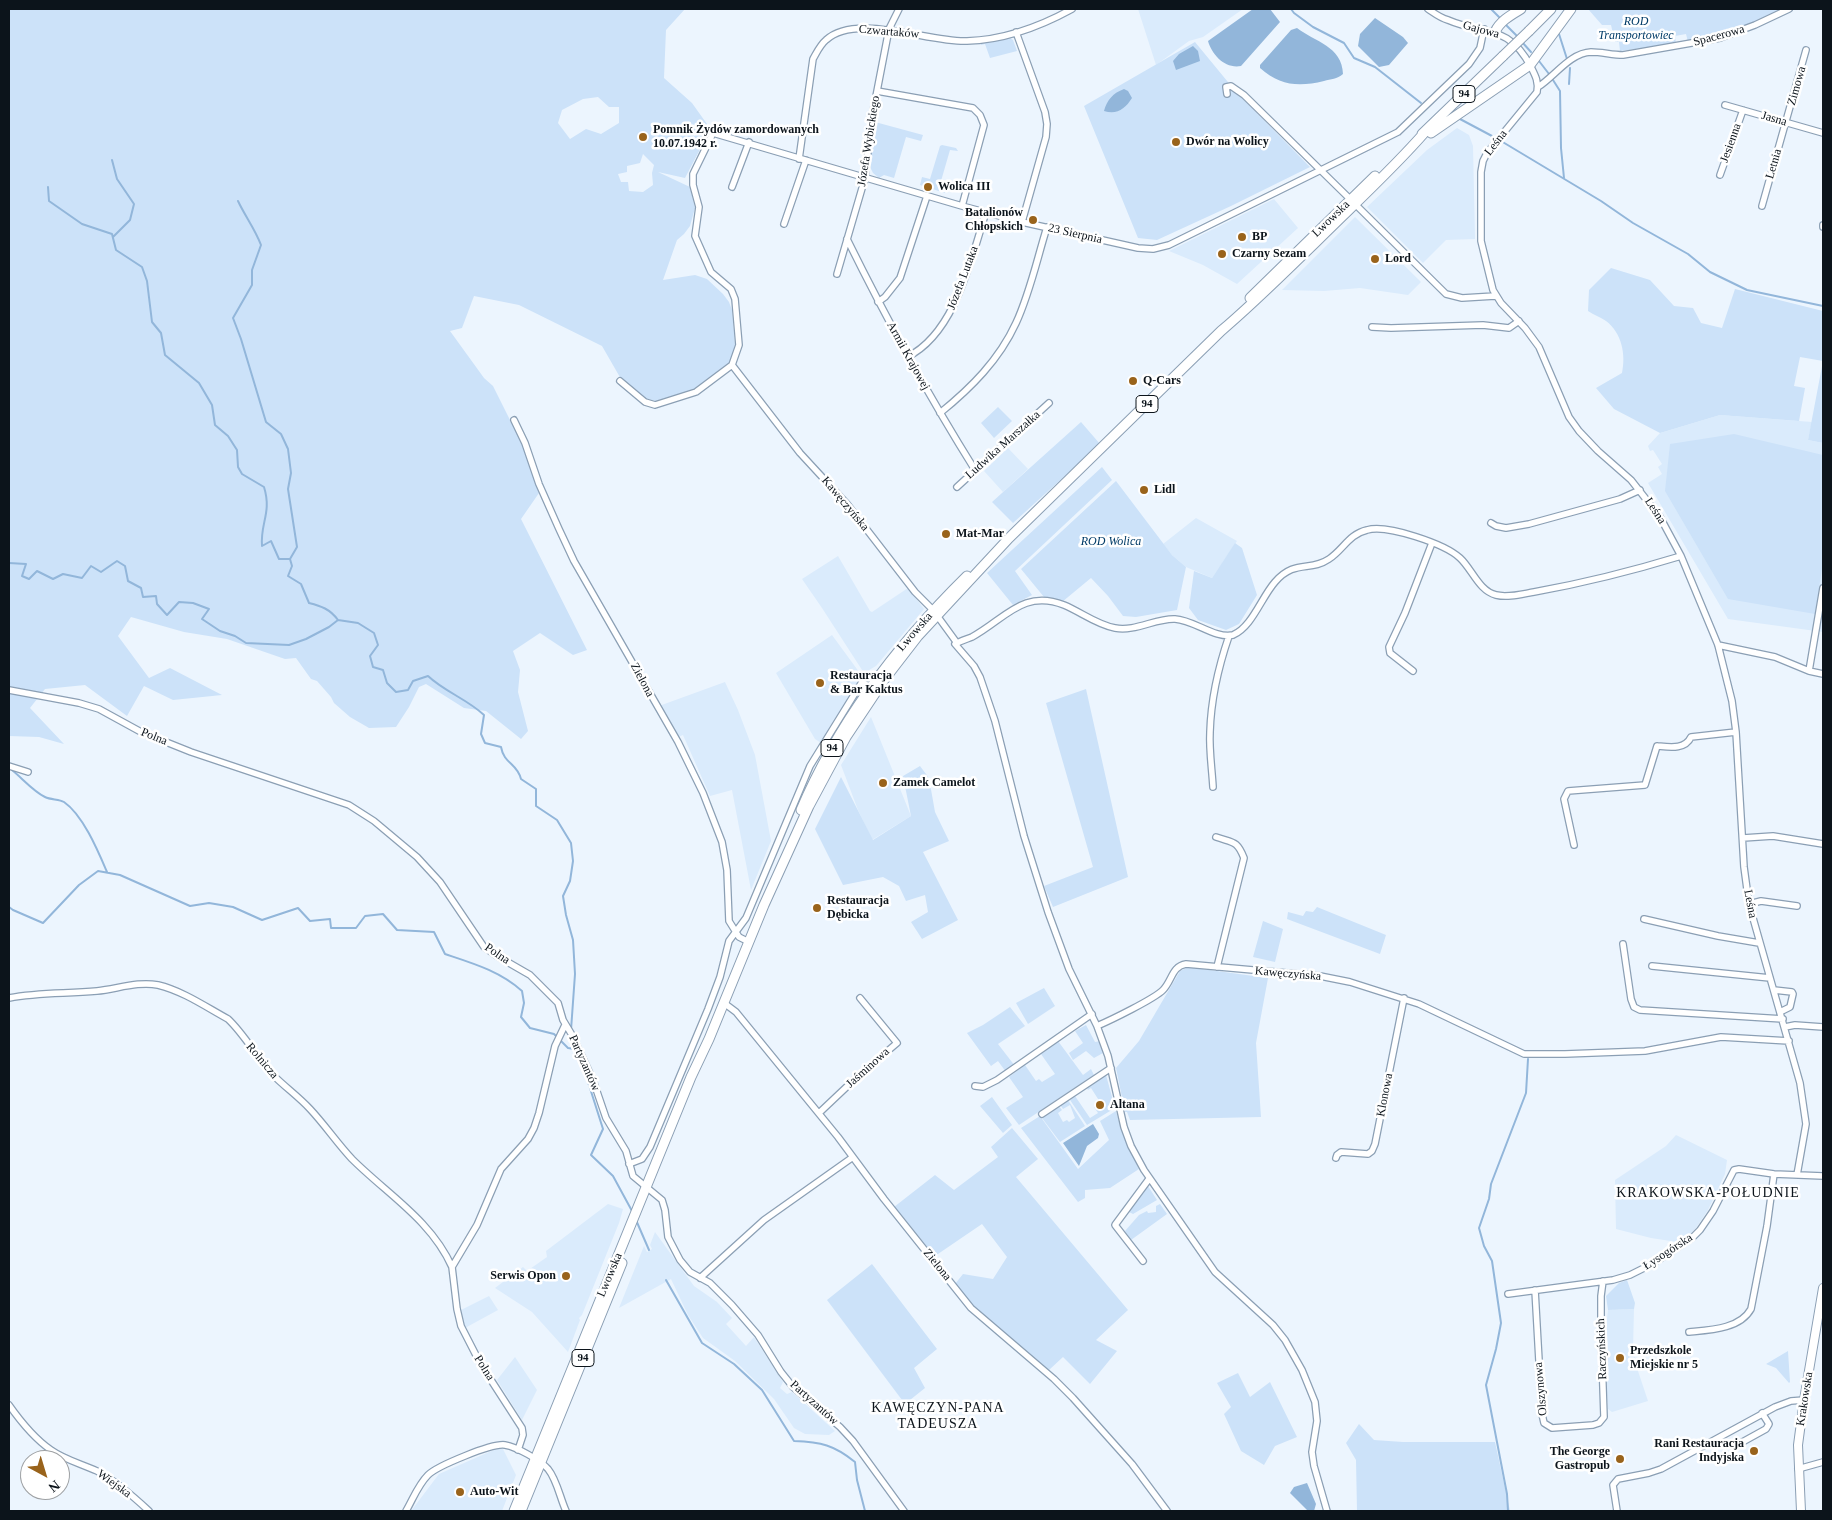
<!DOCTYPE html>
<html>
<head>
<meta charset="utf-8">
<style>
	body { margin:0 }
	#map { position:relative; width:1832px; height:1520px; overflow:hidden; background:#ecf5fe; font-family:"Times New Roman",serif }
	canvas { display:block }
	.frame { position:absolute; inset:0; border:10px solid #0c141b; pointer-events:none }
	.north { position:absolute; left:20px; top:1450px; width:50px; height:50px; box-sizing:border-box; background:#fff; border:1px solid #9ea1a4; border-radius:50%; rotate:141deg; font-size:14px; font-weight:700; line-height:20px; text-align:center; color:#0c141b }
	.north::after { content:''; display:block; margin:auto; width:18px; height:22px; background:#99631b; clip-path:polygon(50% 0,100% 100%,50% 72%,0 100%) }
</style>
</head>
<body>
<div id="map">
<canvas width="1832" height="1520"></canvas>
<div class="frame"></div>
<div class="north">N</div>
</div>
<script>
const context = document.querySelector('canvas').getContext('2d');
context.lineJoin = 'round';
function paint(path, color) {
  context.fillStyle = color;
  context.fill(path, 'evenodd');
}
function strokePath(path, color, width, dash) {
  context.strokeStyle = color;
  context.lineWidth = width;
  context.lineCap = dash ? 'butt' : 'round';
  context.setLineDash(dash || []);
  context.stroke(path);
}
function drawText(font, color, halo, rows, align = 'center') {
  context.font = font + ' "Times New Roman",serif';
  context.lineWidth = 5;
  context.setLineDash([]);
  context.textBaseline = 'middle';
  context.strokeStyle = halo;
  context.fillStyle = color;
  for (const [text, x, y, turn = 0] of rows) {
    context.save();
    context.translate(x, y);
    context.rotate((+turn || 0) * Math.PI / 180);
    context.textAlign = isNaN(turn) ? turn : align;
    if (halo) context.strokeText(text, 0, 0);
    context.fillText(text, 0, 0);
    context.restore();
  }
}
paint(new Path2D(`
	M1138 9H1243L1203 37 1189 41 1156 65Z
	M1457 128 1469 135 1473 146 1475 239 1446 240 1423 263 1367 207 1427 150Z
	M1274 199 1298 228 1237 284 1203 265 1169 251Z
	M1355 217 1421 282 1408 295 1360 288 1324 291 1282 290Z
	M1720 415 1812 422 1808 440 1823 443V632L1728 619 1648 483 1662 474 1658 467 1662 464 1653 450 1650 451 1648 446 1660 433Z
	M1008 448 1028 469 1003 492 984 471Z
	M1196 518 1237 541 1212 578 1186 567 1172 555 1163 544Z
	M838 556 870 611 872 612 908 588 924 609 876 666 864 673 822 608 802 579Z
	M832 635 862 676 821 743 815 739 776 673Z
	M725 682 738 710 755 755 771 841 751 890 732 790 710 796 683 735 678 737 659 706Z
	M871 717 911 816 872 840 858 810 841 765Z
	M1676 1135 1727 1160 1725 1174 1708 1210 1696 1228 1687 1237 1677 1242 1651 1238 1616 1229 1615 1180 1666 1146Z
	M608 1204 623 1209 619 1223 582 1315 579 1318 580 1320 568 1352 532 1312 495 1288 523 1267 527 1271 547 1257 546 1251Z
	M655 1232 694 1286 717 1302 732 1318 726 1324 746 1346 754 1337 783 1382 780 1388 787 1394 792 1392 835 1431 829 1435 805 1434 794 1428 774 1399 735 1361 703 1338 688 1315 671 1279 619 1308 644 1246 647 1252 652 1249 650 1245Z
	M489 1296 498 1310 465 1328 459 1311Z
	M1634 1309 1633 1349 1637 1368 1648 1401 1612 1412 1608 1409 1604 1346 1608 1310Z
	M515 1357 537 1390 522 1420 497 1380Z
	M496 1449H503L516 1475 502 1511H411L439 1474Z`), '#daebfc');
paint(new Path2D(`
	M9 9H685L666 30 664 78 692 103 707 124 704 134 697 132 688 142 697 134 707 136 685 178 658 172 690 187 695 208 690 226 684 234 677 240 663 280 695 275 707 279 723 294 729 302 732 310 735 345 731 362 718 371 705 383 695 389 656 401 646 399 621 379 602 346 519 305 474 296 462 328 450 331 484 378 493 386 522 444 539 493 521 519 587 650 573 655 540 633 513 651 520 670 518 692 528 731 521 739 486 711 464 708 426 684 419 687 409 707 396 727 369 728 350 717 334 703 331 697 317 681 311 679 296 658 285 659 227 639 184 632 131 617 118 636 149 678 170 668 222 695 173 700 144 686 127 716 85 685 45 689 30 708 64 744 39 737 9 736V712L10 711 9 700ZM598 97 609 107H619V123L601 134 586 129 570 139 558 123 562 110 583 99ZM643 154 654 165 652 173 653 185 643 192 629 191 628 182H621L618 174 627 172V166L640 163Z
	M1588 9H1782C1751 24 1722 35 1688 42L1686 34 1675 36 1676 44 1620 51 1619 42H1615L1611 25H1602Z
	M1010 38 1013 40 1017 51 990 58 985 44 981 45V42Z
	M1195 42 1237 93 1310 167 1231 206 1157 240 1138 238 1084 106Z
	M875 122 923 135 921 141 906 137 894 178 884 175 879 178 873 173 869 165Z
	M942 145 956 148 958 151 950 150 941 181 949 184 945 193 920 185 922 177 930 179 940 146Z
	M1611 268 1650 280 1674 306 1693 308 1701 323 1722 328 1735 289 1823 311V443L1808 440 1823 361 1800 357 1794 386 1805 388 1799 421 1720 415 1660 433 1614 409 1596 388 1622 373C1626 355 1622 333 1606 321 1600 317 1594 315 1588 311L1589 290Z
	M998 407 1012 421 994 438 981 423Z
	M1081 422 1100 444 1013 523 992 502Z
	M1734 434 1823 455V562L1815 614 1728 599 1665 491 1670 444Z
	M1102 467 1112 480 1015 571 1032 595 1013 605 987 573Z
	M1116 481 1172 555 1186 567 1177 610 1136 617 1123 616 1108 596 1091 578 1062 602 1044 597 1021 569Z
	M1235 543 1242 548 1257 595 1239 624 1226 630 1198 620 1189 608 1194 571 1212 578Z
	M1086 689 1128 877 1053 907 1044 886 1093 867 1046 703Z
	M920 766 929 778 935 812 949 841 923 852 958 920 922 939 911 922 928 912 925 895 906 901 899 886 883 877 843 885 815 829 841 777 873 840 911 816 903 776Z
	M1317 907 1386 935 1380 954 1287 919 1288 912 1303 916 1306 911 1313 912Z
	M1263 921 1283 929 1275 962 1253 957Z
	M1188 967 1268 978 1256 1043 1261 1117 1130 1120 1127 1112H1125L1116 1068 1139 1041 1180 971Z
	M1044 988 1055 1006 1028 1024 1016 1003Z
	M1010 1007 1025 1026 998 1044 1015 1066 1006 1072 998 1061 991 1066 967 1033 983 1025Z
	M1086 1025 1095 1042 1101 1041 1103 1053 1094 1058 1086 1051 1073 1060 1069 1053 1083 1043 1075 1031Z
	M1058 1041 1083 1075 1091 1069 1094 1075 1019 1125 1006 1108 1023 1097 1009 1077 1025 1065 1036 1081 1039 1079 1042 1082 1055 1074 1041 1054Z
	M1106 1075 1115 1108 1087 1125 1070 1100 1075 1096 1090 1118 1098 1113 1094 1107 1100 1102 1091 1088 1088 1090 1087 1088Z
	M992 1097 1012 1125 1003 1133 980 1106Z
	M1068 1100 1085 1126 1060 1142 1042 1118 1059 1106 1062 1110 1058 1113 1063 1122 1067 1120 1069 1122 1075 1118 1070 1105 1063 1109 1060 1105Z
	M1116 1111 1122 1131 1139 1169 1110 1188 1085 1190V1198L1078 1202 1021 1128 1040 1116 1078 1169 1109 1140 1100 1121Z
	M1012 1128 1038 1159 1016 1177 1128 1310 1096 1340 1117 1351 1090 1384 1063 1357 1049 1370 978 1313 955 1284 963 1274 993 1279 1007 1257 982 1224 935 1256 894 1207 935 1175 954 1190 998 1157 991 1147Z
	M1148 1186 1157 1200 1133 1214 1129 1212Z
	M1160 1204 1167 1214 1131 1240 1125 1231 1139 1215 1147 1211 1148 1213 1156 1212V1206Z
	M872 1264 937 1349 914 1368 925 1388 905 1404 827 1300Z
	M1627 1280 1635 1303 1634 1309 1608 1310 1606 1296 1619 1283Z
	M1788 1351 1790 1382 1789 1383 1776 1368 1766 1364Z
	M1238 1373 1250 1397 1270 1382 1297 1437 1275 1446 1264 1465 1241 1451 1224 1414 1231 1407 1217 1383Z
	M1359 1424 1374 1440 1403 1442H1495L1510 1511H1357L1356 1460 1346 1443Z`), '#cce2f9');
paint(new Path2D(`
	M1253 9H1270L1280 22 1241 66C1225 69 1212 55 1208 41Z
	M1375 18 1403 37 1408 43 1389 65 1379 67 1358 46 1360 34Z
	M1297 28C1315 42 1342 46 1343 74 1337 79 1331 79 1324 81 1299 87 1280 86 1260 68V65L1291 30Z
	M1193 46 1198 51 1200 61 1176 70 1173 61 1179 54Z
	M1124 89 1128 91 1132 98C1125 109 1117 115 1104 111 1107 100 1113 93 1124 89Z
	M1093 1124 1099 1134 1098 1138 1087 1146 1079 1166 1063 1143Z
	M1307 1483 1316 1504 1314 1511H1308L1290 1493 1294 1487Z`), '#92b6da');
strokePath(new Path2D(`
	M1291 9 1294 13 1313 27 1344 43 1354 58 1375 67 1421 103
	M1491 9 1500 18
	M1505 24 1519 38
	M1559 34 1567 59
	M1522 42 1531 52
	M1539 61 1549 74
	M1553 80 1560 91 1561 148 1564 178
	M1569 84 1570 68
	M1460 119 1492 136
	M1501 141 1601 201 1633 223 1688 254 1710 272 1747 290 1823 306
	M112 160 117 179 134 204 130 220 113 237
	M48 187 49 201 82 224 112 234 116 250 142 267 147 281 152 322 161 333 165 355 199 383 212 405 215 425 228 436 237 450 238 467 242 474 264 487C272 513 260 523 262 546L271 541 279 559H290L292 566 288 576 301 584 309 603C321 606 330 609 338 620
	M238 201C245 216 255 229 261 245L252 270V285L233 318 241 339 266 422 281 434 288 449 291 473 288 489 297 547 290 559
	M9 563 26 564 22 576 29 579 37 571 53 579 63 574 82 578 91 566 101 572 117 561 125 566 128 581 141 588 143 597 156 596 157 604 167 615 179 602 193 603 209 609 202 619 220 631 235 636 246 643 289 645 306 639 329 627 338 620 358 623 374 633 378 645 370 656 373 667 383 670 387 683 396 692 408 690 413 681 428 676C445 692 467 699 484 715L481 734 485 743 501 747C504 764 517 763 521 779L536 789V806L557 820 571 843 573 861 570 881 563 896 566 915 573 940 575 974 571 1030
	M12 770C23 779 33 791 45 797 51 800 59 799 64 802 83 815 98 851 107 872
	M9 907 13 910 43 923 79 885 98 871 120 875 190 906 209 903 233 907 262 920 298 908 310 921 330 919 331 928H356L365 916 383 914 397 930 434 932 445 954C472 963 500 971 522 991L524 1003 521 1017 530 1028 554 1034 557 1037
	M570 1037 589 1085 603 1129 591 1155 613 1176 632 1211
	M560 1040 568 1048 574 1049
	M636 1220 649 1250
	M666 1280 702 1343 734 1364 762 1390 794 1441C821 1442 834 1445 855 1462L857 1480 865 1511
	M1508 1511 1507 1494 1486 1385 1496 1349 1501 1323 1492 1261 1484 1246 1479 1228 1489 1199 1491 1184 1526 1093 1528 1059`), '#92b6da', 2);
const street = new Path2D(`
	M1428 9C1434 13 1440 18 1448 20 1485 36 1508 23 1531 67 1535 75 1539 82 1537 92L1487 153 1483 161 1481 172V241L1493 290 1501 303 1525 328 1539 347 1569 417 1579 431 1598 451 1631 480 1660 517 1681 556 1718 645 1732 701 1736 732 1744 867 1749 904 1800 1083 1806 1124 1797 1175
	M1016 32 1045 112 1047 124 1046 137 1022 222
	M1538 87C1555 76 1570 53 1591 52 1602 52 1612 55 1623 55L1720 38 1755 25 1789 9
	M877 91 973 108 980 115 984 125 962 206
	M1227 94 1226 87 1231 86 1244 95 1351 200
	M1725 105 1823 133
	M799 159 813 59C817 52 820 45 826 40 856 12 930 43 967 41 1003 40 1041 26 1072 9
	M1720 175 1743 110
	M732 187 749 142
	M1355 204 1446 294 1462 298 1495 296
	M1762 206 1806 50
	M784 224 806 160
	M1823 227V225
	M847 239C886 318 928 395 975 470
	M837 274 865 178 872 117 889 29 899 9
	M878 302 885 297 900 278 927 196
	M1372 327 1391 328 1483 325 1509 328 1519 321
	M907 357C955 334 971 259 986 212
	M732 365 800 453 847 504 915 592 933 610 957 643
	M620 381 645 402 655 405 696 392 732 365 739 345 735 299 731 289 711 272 695 236 699 207 693 185V174L713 133 962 206 1022 222 1138 248 1153 249 1169 245 1398 132 1469 64 1480 48 1484 29
	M940 413C971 388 999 360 1016 323 1030 293 1037 259 1047 227
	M514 420 525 443 539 484 559 529 574 561 678 742 703 793 722 842 727 870 729 921 739 937 749 942
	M957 487 1049 403
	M1491 523 1496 526 1506 528 1529 524 1620 499 1640 490
	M1718 645 1775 657 1809 671 1823 674
	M1413 671 1390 653 1389 647 1405 613 1432 543
	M1809 671 1823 588
	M9 690 79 703 99 709 141 732 191 752 349 805 374 821 417 857 440 882 484 947 497 956 530 975 558 1003 563 1020 572 1035 593 1080 606 1118 626 1151 633 1176 662 1200 665 1210 668 1237 680 1260 690 1272 710 1283 732 1305 758 1335 781 1372 793 1387 840 1427 853 1441 904 1511
	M9 766 28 772
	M1213 787C1212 769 1209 750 1210 732 1211 699 1218 668 1229 636
	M1216 837C1233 843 1237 840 1244 858L1217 967
	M1743 838 1773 836 1823 844
	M1574 845 1564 799 1568 791 1645 785 1657 746C1669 747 1685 750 1691 737L1736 732
	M1749 904 1761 901 1797 906
	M1644 919 1718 936 1759 943
	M1623 944 1631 999 1634 1007 1640 1010 1783 1019
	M1652 966 1770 978
	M1774 990 1792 992 1793 994 1790 1007 1780 1012
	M9 998C40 992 66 994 97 991 117 989 138 981 158 985 183 991 206 1007 228 1019 245 1035 257 1058 273 1075 285 1087 299 1097 310 1109 325 1125 337 1143 352 1159 387 1194 431 1220 452 1267
	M724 1003 736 1012 838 1137 884 1199 971 1308 1054 1379 1073 1398 1132 1464 1167 1511
	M1097 1026C1111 1020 1154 999 1163 990 1172 981 1172 966 1186 964L1320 976 1350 982 1419 1004 1524 1054H1565L1645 1051 1721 1037 1789 1041
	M1785 1027 1795 1025 1823 1027
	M975 1086 983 1087 997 1080 1092 1014
	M819 1113 856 1078 897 1043 860 998
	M1042 1114 1111 1068
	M1336 1158 1337 1155 1341 1152 1368 1154 1372 1151 1375 1144 1404 998
	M629 1164 642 1159 650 1147 708 1009 720 977 729 941 746 918 810 766 862 682 871 688
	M1143 1261 1115 1225 1149 1179
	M700 1278 764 1220 853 1157
	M1535 1290 1542 1414 1544 1423 1552 1428 1593 1425 1599 1423 1604 1417 1601 1329V1296L1603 1281
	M1508 1294 1613 1280 1630 1275 1654 1263 1692 1238 1700 1230 1713 1211 1734 1170 1739 1169 1774 1174 1823 1176
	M1689 1332C1710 1330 1740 1329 1751 1309L1767 1226 1774 1174
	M9 1405C21 1422 35 1439 51 1450 65 1460 82 1464 97 1471 116 1481 134 1497 149 1511
	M1737 1445 1766 1429 1769 1424 1762 1413
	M518 1450 523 1435 522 1428 480 1363 461 1326 457 1309 452 1267 477 1225 501 1169 528 1139 534 1128 539 1113 555 1046 565 1025
	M1798 1469 1823 1462
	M406 1511C413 1499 418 1485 428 1475 437 1466 492 1443 505 1445 517 1447 540 1460 548 1469 557 1480 560 1498 566 1511
	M1327 1511 1314 1466 1312 1452 1317 1421 1315 1402 1302 1370 1285 1340 1273 1325 1215 1272 1144 1170 1131 1146 1124 1127 1108 1056 1097 1026 1069 969 1048 912 1024 836 995 721 980 677 974 666 955 644C960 641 967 639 972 637 1005 619 1023 589 1064 605 1081 612 1097 625 1115 628 1135 632 1156 618 1175 619 1194 620 1215 639 1233 635 1252 627 1261 598 1275 582 1295 559 1310 572 1329 559 1343 550 1349 534 1367 530 1387 524 1445 544 1460 558 1472 569 1479 591 1496 595 1508 598 1522 594 1534 592 1584 583 1632 571 1681 556
	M1617 1511 1613 1485 1618 1479 1649 1473 1661 1469 1775 1407 1791 1401 1804 1400`);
const secondary = new Path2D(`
	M1801 1511 1798 1445 1804 1400 1823 1288`);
const primary = new Path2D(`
	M1529 31 1551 9
	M1495 32C1500 21 1511 15 1521 9
	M1431 133 1530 65 1571 9
	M1422 134 1503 56
	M1250 298 1375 176
	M1007 540 1221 331C1254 303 1284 273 1315 243 1352 206 1391 171 1425 132
	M801 810C839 721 899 643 967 576
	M514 1511 691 1077 709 1039 764 905 809 806 846 737 884 680 918 636 1010 537
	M521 1511 622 1263`);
strokePath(street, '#8b9fb4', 8);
strokePath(secondary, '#8b9fb4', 10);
strokePath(primary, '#8b9fb4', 11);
strokePath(street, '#fff', 5.5);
strokePath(secondary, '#fff', 8);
strokePath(primary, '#fff', 9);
const primaryBridge = new Path2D(`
	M1503 56 1529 31`);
strokePath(primaryBridge, '#8b9fb4', 11, []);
strokePath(primaryBridge, '#fff', 9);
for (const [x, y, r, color] of [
	[643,137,5,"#99631b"],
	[1176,142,5,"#99631b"],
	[928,187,5,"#99631b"],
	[1033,220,5,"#99631b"],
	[1242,237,5,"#99631b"],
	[1222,254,5,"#99631b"],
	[1375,259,5,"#99631b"],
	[1133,381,5,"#99631b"],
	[1144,490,5,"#99631b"],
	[946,534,5,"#99631b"],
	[820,683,5,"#99631b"],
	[883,783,5,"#99631b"],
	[817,908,5,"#99631b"],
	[1100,1105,5,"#99631b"],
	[566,1276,5,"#99631b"],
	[1620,1358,5,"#99631b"],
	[1754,1451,5,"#99631b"],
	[1620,1459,5,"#99631b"],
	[460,1492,5,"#99631b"]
]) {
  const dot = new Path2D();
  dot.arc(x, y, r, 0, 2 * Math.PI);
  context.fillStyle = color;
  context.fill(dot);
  strokePath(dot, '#fff', 2);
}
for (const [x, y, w] of [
	[1464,94,22],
	[1147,404,22],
	[832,748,22],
	[583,1358,22]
]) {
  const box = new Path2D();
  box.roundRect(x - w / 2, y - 8.5, w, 17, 4);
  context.fillStyle = '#fff';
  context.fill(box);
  strokePath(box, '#0c141b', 1);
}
drawText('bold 11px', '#0c141b', null, [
	["94",1464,94],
	["94",1147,404],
	["94",832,748],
	["94",583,1358]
]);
drawText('italic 12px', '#003b67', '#fff', [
	["ROD",1636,22],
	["Transportowiec",1636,36],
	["ROD Wolica",1111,542]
]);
drawText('12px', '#0c141b', '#fff', [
	["Gajowa",1481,30,15],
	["Czwartaków",889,32,5],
	["Spacerowa",1719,36,-15],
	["Zimowa",1797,86,-74],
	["Jasna",1774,119,16],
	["Józefa Wybickiego",869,141,-81],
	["Leśna",1496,143,-52],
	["Jesienna",1731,143,-70],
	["Letnia",1774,164,-74],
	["Lwowska",1331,219,-44],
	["23 Sierpnia",1075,234,13],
	["Józefa Lutaka",963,278,-69],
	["Armii Krajowej",908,356,61],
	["Ludwika Marszałka",1003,445,-42],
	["Kawęczyńska",845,504,50],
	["Leśna",1655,511,57],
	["Lwowska",915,632,-49],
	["Zielona",642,680,62],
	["Polna",154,737,22],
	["Leśna",1750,904,79],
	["Polna",497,954,34],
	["Kawęczyńska",1288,974,5],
	["Rolnicza",262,1061,50],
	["Partyzantów",584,1063,66],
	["Jaśminowa",868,1068,-42],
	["Klonowa",1385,1095,-79],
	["Łysogórska",1668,1252,-33],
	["Zielona",937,1265,51],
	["Lwowska",610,1275,-67],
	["Raczyńskich",1602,1349,-92],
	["Polna",484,1368,58],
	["Olszynowa",1541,1389,-95],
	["Krakowska",1805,1399,-81],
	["Partyzantów",814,1403,42],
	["Wiejska",114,1484,36]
]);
drawText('bold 12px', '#0c141b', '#fff', [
	["Pomnik Żydów zamordowanych",653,130],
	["10.07.1942 r.",653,144],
	["Dwór na Wolicy",1186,142],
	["Wolica III",938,187],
	["Batalionów",1023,213,"right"],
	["Chłopskich",1023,227,"right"],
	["BP",1252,237],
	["Czarny Sezam",1232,254],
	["Lord",1385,259],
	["Q-Cars",1143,381],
	["Lidl",1154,490],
	["Mat-Mar",956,534],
	["Restauracja",830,676],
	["& Bar Kaktus",830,690],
	["Zamek Camelot",893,783],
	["Restauracja",827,901],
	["Dębicka",827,915],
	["Altana",1110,1105],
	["Serwis Opon",556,1276,"right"],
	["Przedszkole",1630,1351],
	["Miejskie nr 5",1630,1365],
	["Rani Restauracja",1744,1444,"right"],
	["Indyjska",1744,1458,"right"],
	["The George",1610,1452,"right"],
	["Gastropub",1610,1466,"right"],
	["Auto-Wit",470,1492]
], 'left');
context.letterSpacing = '1px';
drawText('14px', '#0c141b', '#fff', [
	["KRAKOWSKA-POŁUDNIE",1708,1193],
	["KAWĘCZYN-PANA",938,1408],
	["TADEUSZA",938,1424]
]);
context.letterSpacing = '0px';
</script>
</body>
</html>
